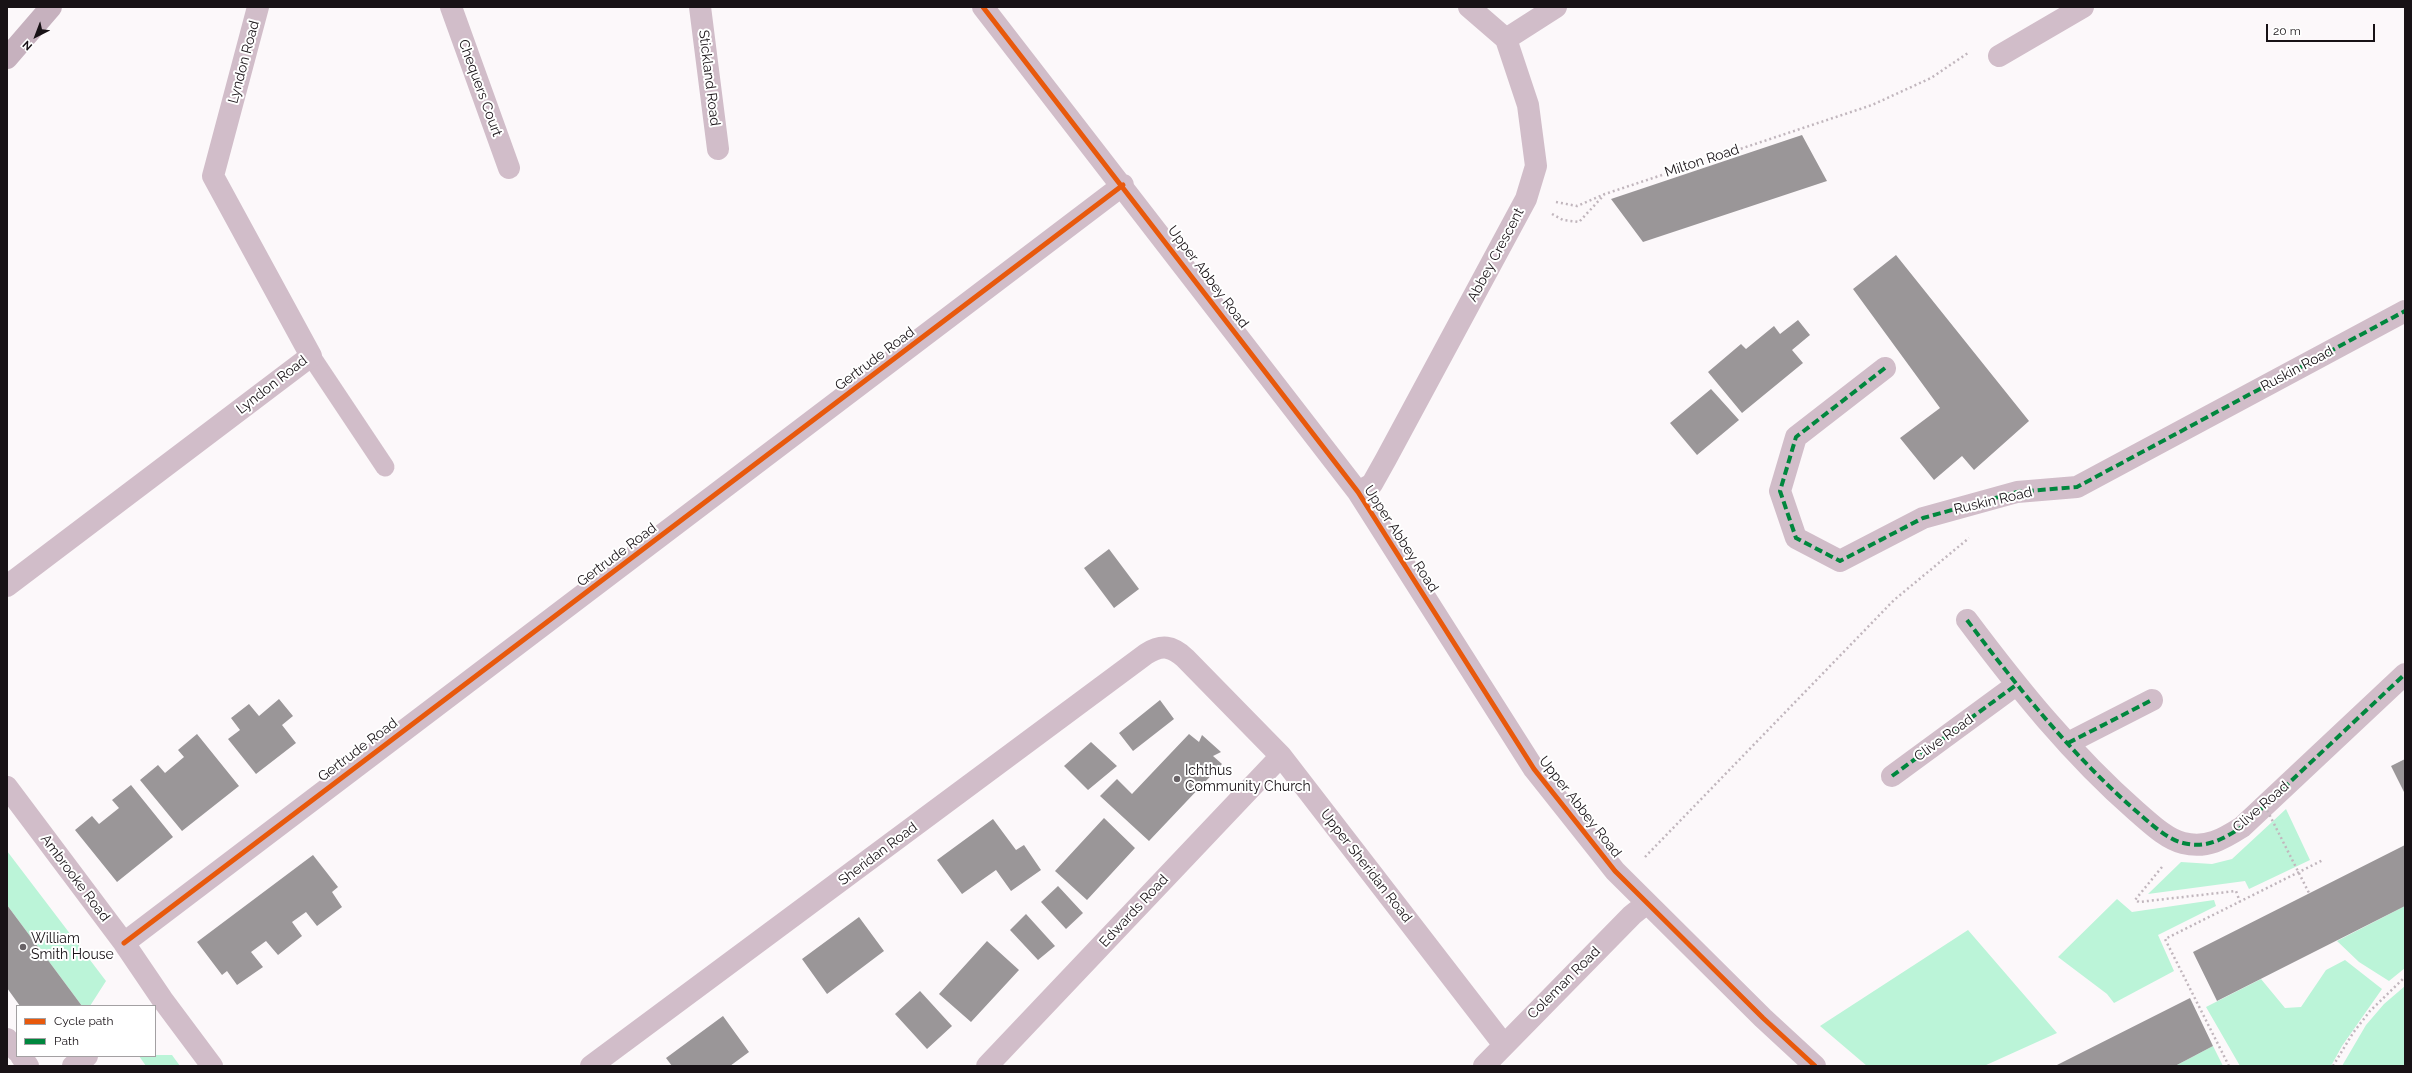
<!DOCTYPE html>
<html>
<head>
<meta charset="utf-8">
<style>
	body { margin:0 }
	#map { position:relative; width:2412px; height:1073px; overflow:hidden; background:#fcf8fa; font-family:Raleway,sans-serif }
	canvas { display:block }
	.frame { position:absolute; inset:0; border:8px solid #181216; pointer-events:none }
	.legend { position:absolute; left:16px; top:1005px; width:140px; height:52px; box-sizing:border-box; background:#fff; border:1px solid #a3a0a2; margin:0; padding:5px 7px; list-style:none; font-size:12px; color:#181216 }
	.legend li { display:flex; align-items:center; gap:8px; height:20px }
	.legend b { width:20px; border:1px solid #a3a0a2 }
	.north { position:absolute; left:16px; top:16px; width:40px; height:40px; -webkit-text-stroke:3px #fff; paint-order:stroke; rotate:222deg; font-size:11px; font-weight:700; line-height:16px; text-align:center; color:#181216 }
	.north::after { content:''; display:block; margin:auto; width:14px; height:18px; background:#181216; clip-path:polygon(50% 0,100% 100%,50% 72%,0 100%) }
	.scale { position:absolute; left:2266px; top:24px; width:109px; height:18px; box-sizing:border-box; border:2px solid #181216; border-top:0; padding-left:5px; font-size:12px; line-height:14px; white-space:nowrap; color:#181216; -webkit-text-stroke:3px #fff; paint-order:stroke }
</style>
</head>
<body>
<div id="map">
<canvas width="2412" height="1073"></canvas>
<div class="frame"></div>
<ul class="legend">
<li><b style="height:5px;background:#e8590c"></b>Cycle path</li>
<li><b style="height:5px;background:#00873e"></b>Path</li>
</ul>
<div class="north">N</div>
<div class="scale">20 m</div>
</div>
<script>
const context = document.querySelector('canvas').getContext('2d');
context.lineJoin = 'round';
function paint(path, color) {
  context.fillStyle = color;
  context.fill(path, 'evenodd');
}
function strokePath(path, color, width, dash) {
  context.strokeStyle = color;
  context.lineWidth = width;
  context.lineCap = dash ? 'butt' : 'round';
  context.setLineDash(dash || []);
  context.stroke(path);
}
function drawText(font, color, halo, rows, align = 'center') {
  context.font = font + ' Raleway,sans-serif';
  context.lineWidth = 4;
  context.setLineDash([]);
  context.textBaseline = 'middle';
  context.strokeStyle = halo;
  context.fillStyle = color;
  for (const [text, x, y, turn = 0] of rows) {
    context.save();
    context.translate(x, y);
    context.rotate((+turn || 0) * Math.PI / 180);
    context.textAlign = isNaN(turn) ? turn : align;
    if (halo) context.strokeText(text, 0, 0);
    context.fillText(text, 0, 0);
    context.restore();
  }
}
paint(new Path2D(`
	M2286 809 2310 860 2249 889 2245 881 2148 894 2181 862 2212 864 2232 859Z
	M7 851 106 981 90 1006H82L7 905Z
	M2117 899 2132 912 2214 900 2216 906 2158 935 2174 971 2114 1003 2107 994 2058 957Z
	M2405 906V968L2389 981 2359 962 2337 941Z
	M1968 930 2057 1033 1984 1066H1867L1820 1026Z
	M2345 960 2382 989 2342 1046 2331 1066H2240L2206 1007 2261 979 2285 1008 2301 1007 2326 970Z
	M2405 986V1066H2342L2366 1025 2384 1004Z
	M2213 1046 2223 1066H2175Z
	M155 1055H172L180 1066H146L139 1056Z`), '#bbf4d8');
paint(new Path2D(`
	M1802 135 1827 181 1643 242 1611 199Z
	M1896 255 2029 421 1974 470 1962 456 1934 480 1900 438 1940 408 1853 289Z
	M1798 320 1810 335 1792 350 1803 363 1742 413 1708 372 1741 344 1746 349 1774 326 1780 334Z
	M1711 389 1739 420 1697 455 1670 423Z
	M1109 549 1139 589 1114 608 1084 568Z
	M279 699 293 716 282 725 296 743 256 774 228 739 240 730 231 718 249 704 259 716Z
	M1160 700 1174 719 1133 751 1119 733Z
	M197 734 239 786 182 831 140 780 158 765 165 773 184 757 178 750Z
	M1189 734 1199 742 1202 735 1221 752 1213 756 1222 764 1149 841 1100 796 1117 779 1132 794Z
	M1091 742 1117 766 1088 790 1064 766Z
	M2405 759V794L2391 766Z
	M131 785 173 837 117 882 75 830 92 816 99 824 119 808 112 800Z
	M1104 818 1135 848 1087 900 1055 871Z
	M993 819 1016 850 1024 845 1041 870 1011 891 996 870 962 894 937 860Z
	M2405 845V906L2217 1001 2193 952Z
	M313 855 338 887 332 892 342 907 317 926 306 912 292 922 302 936 278 955 266 941 251 952 263 967 237 985 227 971 222 975 197 942Z
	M1058 886 1083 913 1066 929 1041 902Z
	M7 905 82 1006H20L7 988Z
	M1026 914 1055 946 1038 960 1010 930Z
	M859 917 884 951 827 994 802 959Z
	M987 941 1019 970 971 1022 939 994Z
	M920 991 952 1026 927 1049 895 1014Z
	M2190 998 2213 1046 2175 1066H2055Z
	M723 1016 749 1052 730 1066H672L666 1058Z`), '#9a9698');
strokePath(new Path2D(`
	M1556 202 1577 206 1605 194 1872 105 1931 78 1968 53
	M1552 214 1563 220 1579 222 1604 195
	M1645 857 1894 600 1969 538
	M2162 867 2135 900 2139 902 2236 891 2240 902
	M2229 1066 2165 939 2323 860
	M2333 1066 2353 1033 2370 1011 2405 977`), '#c1b6bd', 2.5, [2, 3]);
strokePath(new Path2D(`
	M311 356 385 467`), '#d1bdc9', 19);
strokePath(new Path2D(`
	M451 7 509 168
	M700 7 718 149
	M983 7 1358 492 1534 769 1615 871 1763 1018 1815 1066
	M1506 39 1556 7
	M1999 56 2083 7
	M1885 368 1796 437 1780 491 1796 538 1840 561 1923 518 2017 492 2077 487 2405 311
	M1358 492 1372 484 1386 459 1526 199 1536 166 1528 105 1506 39 1469 7
	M7 586 311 356 213 176 258 7
	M1967 620C2018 688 2072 755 2136 811 2149 822 2166 839 2183 843 2207 849 2223 839 2242 827L2405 674
	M2068 743 2152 700
	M1892 776 2016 685
	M7 787 124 943 162 999 212 1066
	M124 943 1123 185
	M7 1039 17 1051
	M21 1056 28 1066
	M73 1066 87 1056
	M591 1066 1146 654C1162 644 1172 646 1185 658L1281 756 1504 1045
	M987 1066 1281 756
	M1484 1066 1632 915 1647 903`), '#d1bdc9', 22);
strokePath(new Path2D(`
	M7 58 51 7`), '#c6b1be', 22);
strokePath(new Path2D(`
	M2265 806 2309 893`), '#c1b6bd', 2.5, [2, 3]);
strokePath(new Path2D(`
	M1885 368 1796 437 1780 491 1796 538 1840 561 1923 518 2017 492 2077 487 2405 311
	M1967 620C2018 688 2072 755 2136 811 2149 822 2166 839 2183 843 2207 849 2223 839 2242 827L2405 674
	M2068 743 2152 700
	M1892 776 2016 685`), '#00873e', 4, [8, 4]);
strokePath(new Path2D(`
	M983 7 1358 492 1534 769 1615 871 1763 1018 1815 1066
	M124 943 1123 185`), '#e8590c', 5);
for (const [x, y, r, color] of [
	[1177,779,4,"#686266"],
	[23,947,4,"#686266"]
]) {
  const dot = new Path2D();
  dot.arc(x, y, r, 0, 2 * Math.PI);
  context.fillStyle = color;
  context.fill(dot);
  strokePath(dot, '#fff', 1.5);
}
drawText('14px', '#181216', '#fff', [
	["Lyndon Road",244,62,-75],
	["Stickland Road",709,78,83],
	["Chequers Court",480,88,70],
	["Milton Road",1702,161,-18],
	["Abbey Crescent",1496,255,-62],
	["Upper Abbey Road",1208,277,53],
	["Gertrude Road",875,359,-37],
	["Ruskin Road",2297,369,-28],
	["Lyndon Road",272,385,-38],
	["Ruskin Road",1993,501,-13],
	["Upper Abbey Road",1401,539,57],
	["Gertrude Road",617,555,-37],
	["Clive Road",1944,738,-36],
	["Gertrude Road",358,750,-37],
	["Upper Abbey Road",1580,807,52],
	["Clive Road",2261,807,-41],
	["Sheridan Road",878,854,-37],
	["Upper Sheridan Road",1366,866,52],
	["Ambrooke Road",75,878,53],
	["Edwards Road",1134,911,-47],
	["Coleman Road",1564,983,-45]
]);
drawText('14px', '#181216', '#fff', [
	["Ichthus",1185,771],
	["Community Church",1185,787],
	["William",31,939],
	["Smith House",31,955]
], 'left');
</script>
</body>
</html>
